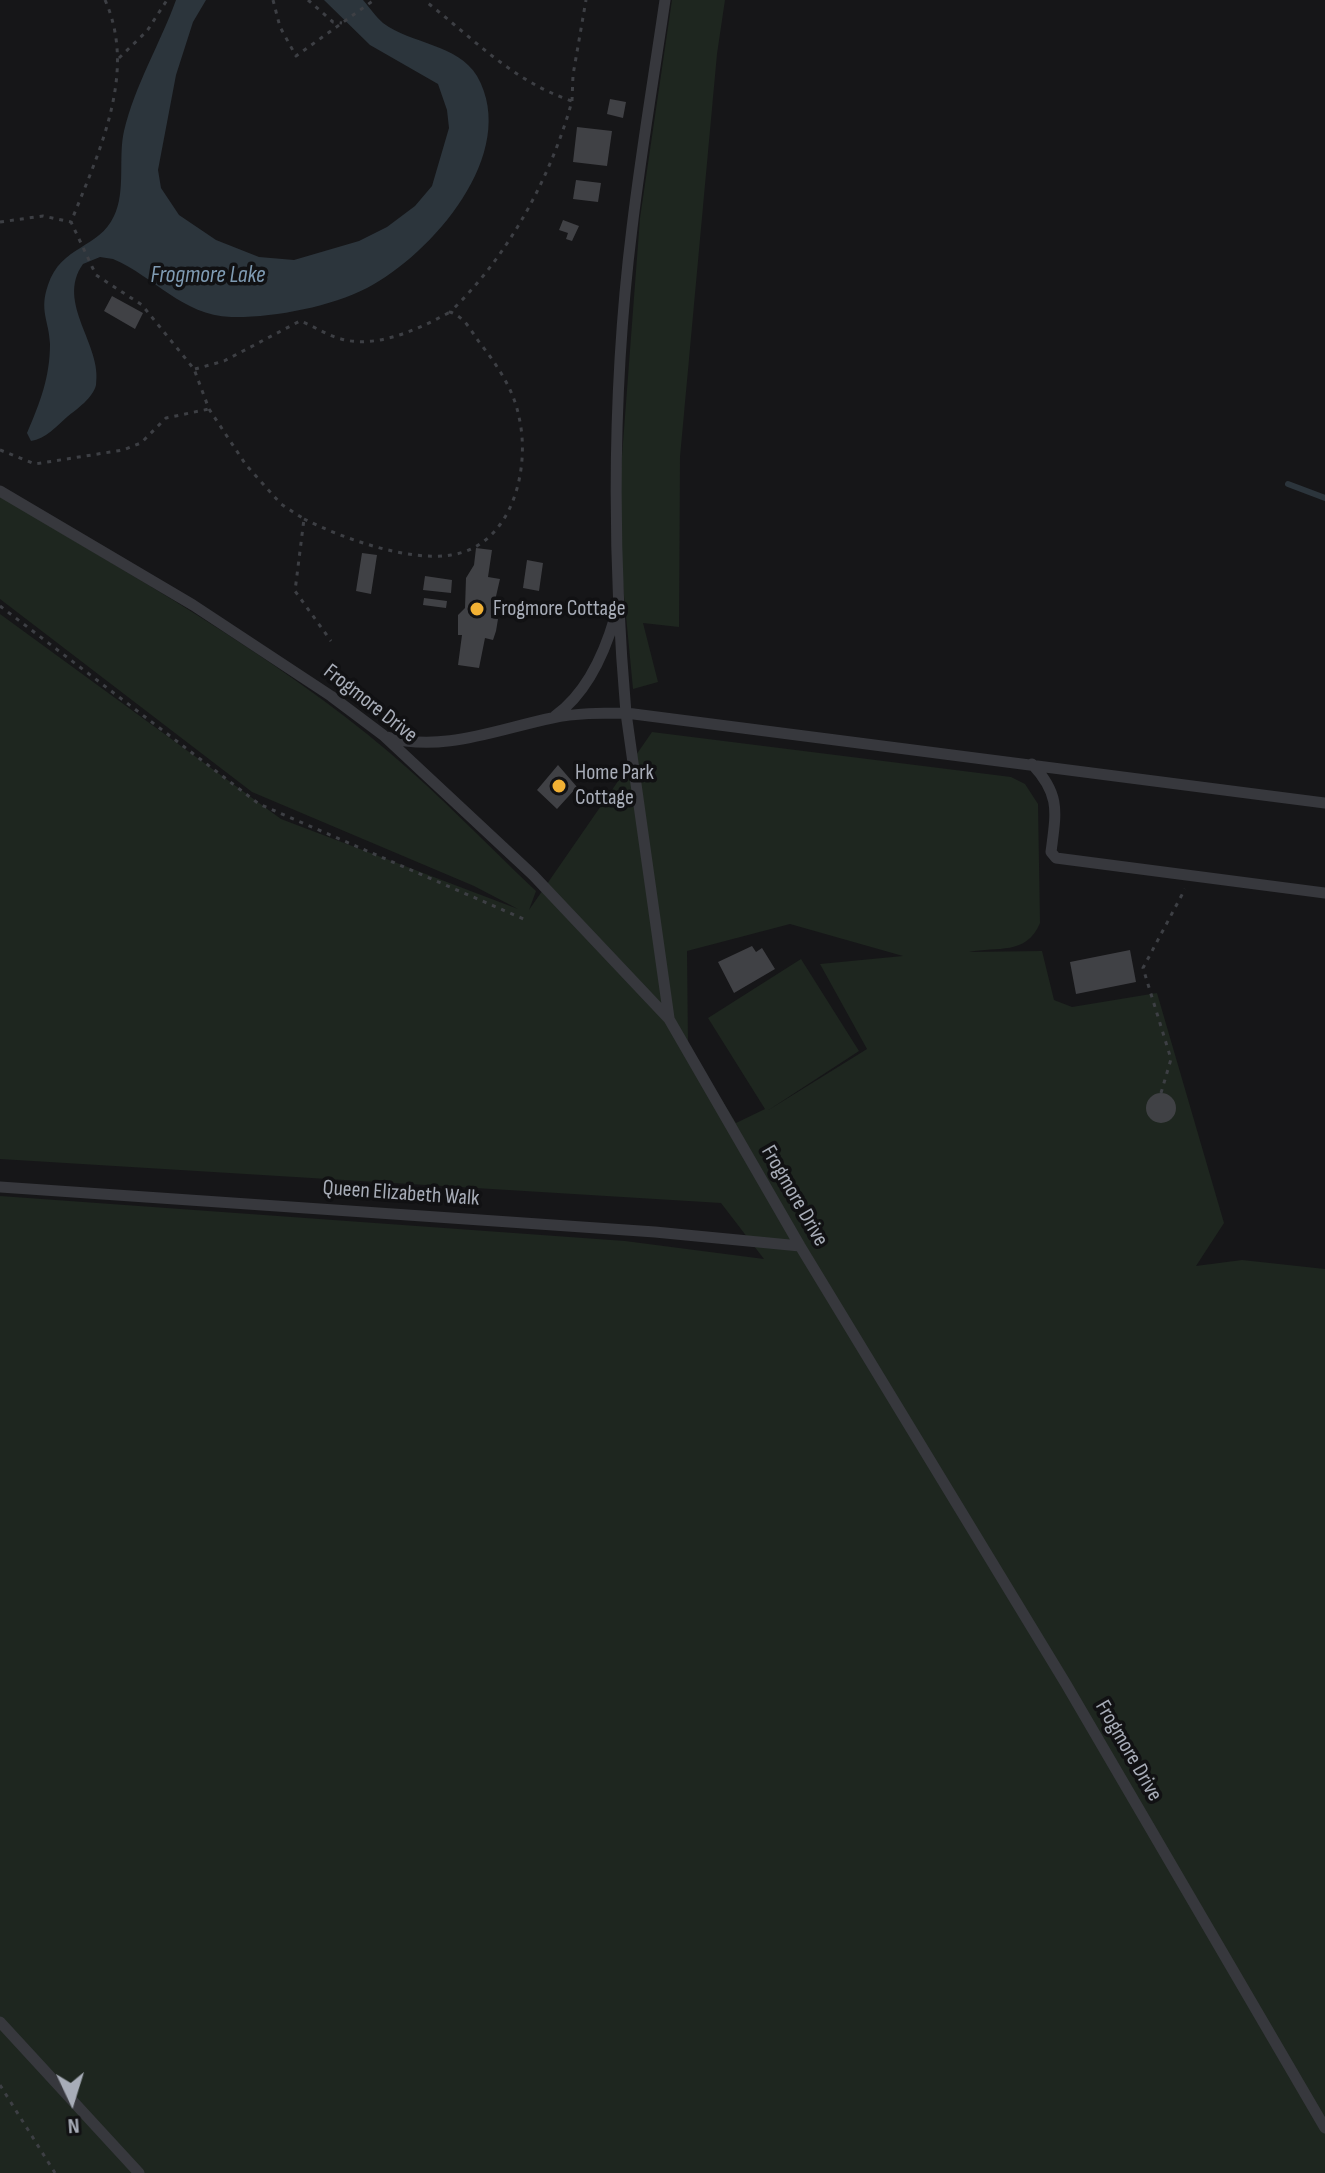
<!DOCTYPE html>
<html>
<head>
<meta charset="utf-8">
<style>
	body { margin:0 }
	#map { position:relative; width:1325px; height:2173px; overflow:hidden; background:#161618; font-family:"Sofia Sans Condensed",sans-serif }
	canvas { display:block }
	.north { position:absolute; left:32px; top:2061px; width:80px; height:80px; -webkit-text-stroke:6px #111113; paint-order:stroke; rotate:176deg; font-size:22px; font-weight:700; line-height:32px; text-align:center; color:#a8adb8 }
	.north::after { content:''; display:block; margin:auto; width:28px; height:36px; background:#a8adb8; clip-path:polygon(50% 0,100% 100%,50% 72%,0 100%) }
</style>
</head>
<body>
<div id="map">
<canvas width="1325" height="2173"></canvas>
<div class="north">N</div>
</div>
<script>
const context = document.querySelector('canvas').getContext('2d');
context.lineJoin = 'round';
function paint(path, color) {
  context.fillStyle = color;
  context.fill(path, 'evenodd');
}
function strokePath(path, color, width, dash) {
  context.strokeStyle = color;
  context.lineWidth = width;
  context.lineCap = dash ? 'butt' : 'round';
  context.setLineDash(dash || []);
  context.stroke(path);
}
function drawText(font, color, halo, rows, align = 'center') {
  context.font = font + ' "Sofia Sans Condensed",sans-serif';
  context.lineWidth = 7;
  context.setLineDash([]);
  context.textBaseline = 'middle';
  context.strokeStyle = halo;
  context.fillStyle = color;
  for (const [text, x, y, turn = 0] of rows) {
    context.save();
    context.translate(x, y);
    context.rotate((+turn || 0) * Math.PI / 180);
    context.textAlign = isNaN(turn) ? turn : align;
    if (halo) context.strokeText(text, 0, 0);
    context.fillText(text, 0, 0);
    context.restore();
  }
}
paint(new Path2D(`
	M672 0H725L717 54 680 457 679 627 643 623 658 682 633 689 617 522 640 218Z
	M0 496C133 577 271 652 390 753 441 796 487 845 536 891L529 910 652 732 1011 777 1025 784 1038 804 1040 923C1026 956 998 946 969 952L1042 951 1054 1000 1072 1007 1157 993 1224 1223 1196 1266 1242 1260 1325 1269V2173H0V1196L625 1241 764 1259 721 1203 0 1159V614L281 819 518 909 474 886 252 792 0 599ZM790 924 903 956 820 964 867 1049 767 1111 859 1051 801 959 708 1018 765 1109 736 1123 688 1045 687 951Z`), '#1e261f');
paint(new Path2D(`
	M176 0H206L193 22 176 75 158 170 161 188 179 215 216 240 259 257 294 260 359 241 387 227 415 206 432 186 449 128 447 110 438 84 370 45 324 0H363C370 8 376 17 383 23 411 44 458 44 477 76 521 153 431 255 367 288 330 307 272 318 231 317 182 315 155 277 113 259L100 257 83 264C55 303 103 345 96 385 93 398 77 409 67 417 57 426 45 439 31 441L27 433C40 403 50 377 50 344 49 320 39 311 48 285 61 245 99 249 114 216 126 192 118 157 124 131 135 85 160 44 176 0Z`), '#2c353c');
strokePath(new Path2D(`
	M1288 484 1325 498`), '#2c353c', 6);
paint(new Path2D(`
	M610 99 626 102 623 118 607 114Z
	M577 127 612 131 607 166 573 162Z
	M576 180 601 183 598 202 573 199Z
	M563 220 579 226 572 241 566 239 568 233 559 230Z
	M112 296 143 313 135 329 104 311Z
	M476 548 492 550 488 577 500 579 491 618 498 619 496 631 493 640 485 638 479 668 458 665 462 635H458V615L465 608 466 578 474 565Z
	M362 553 377 555 371 594 356 591Z
	M527 560 543 563 539 591 523 588Z
	M425 576 452 580 451 593 423 590Z
	M424 598 447 601 446 608 423 605Z
	M558 765 577 787 557 809 537 790Z
	M752 946 756 952 762 948 775 969 734 993 718 962Z
	M1130 950 1136 982 1076 994 1070 962Z
	M1146 1108a15 15 0 1 1 30 0a15 15 0 1 1-30 0Z`), '#404145');
strokePath(new Path2D(`
	M105 0C138 73 98 154 71 222L96 275 142 305 194 369 209 409 246 465 281 504 304 519 295 591 331 641
	M273 0 280 27 296 56 374 0
	M308 0 333 22 342 23
	M119 58 147 31 167 0
	M572 101 573 75 586 0
	M0 222 43 216 71 222
	M195 369 224 361 300 321C314 326 326 335 341 339 377 349 419 329 450 312
	M0 450 35 464 123 450 141 443 166 418 209 409
	M304 519C342 538 408 562 451 555 512 546 531 469 519 417 514 391 499 368 483 347 472 334 467 318 450 312 508 257 551 177 572 101 512 81 473 38 424 0
	M0 606 259 804 526 920
	M1161 1093 1171 1059 1143 968 1185 889
	M0 2085 55 2173`), '#3d3f44', 3, [4, 6]);
strokePath(new Path2D(`
	M665 0C654 76 641 152 632 228 612 389 612 552 626 713L1325 803
	M0 491 193 605 331 696 383 735 533 875 669 1019 800 1246 1066 1684 1325 2128
	M555 716C587 693 604 655 615 617
	M387 737C442 753 498 729 552 718 576 713 601 713 626 713L669 1018
	M1032 764C1061 795 1056 812 1051 852L1056 858 1325 893
	M0 1187 655 1232 800 1246
	M0 2022 139 2173`), '#37383d', 11);
for (const [x, y, r, color] of [
	[477,609,8,"#f2b134"],
	[559,786,8,"#f2b134"]
]) {
  const dot = new Path2D();
  dot.arc(x, y, r, 0, 2 * Math.PI);
  context.fillStyle = color;
  context.fill(dot);
  strokePath(dot, '#111113', 3);
}
drawText('22px', '#a8adb8', '#111113', [
	["Frogmore Cottage",493,609],
	["Home Park",575,773],
	["Cottage",575,798]
], 'left');
drawText('22px', '#a8adb8', '#111113', [
	["Frogmore Drive",370,704,38],
	["Queen Elizabeth Walk",401,1194,4],
	["Frogmore Drive",794,1196,60],
	["Frogmore Drive",1128,1751,60]
]);
drawText('italic 24px', '#7f9bb3', '#111113', [
	["Frogmore Lake",208,276]
]);
</script>
</body>
</html>
